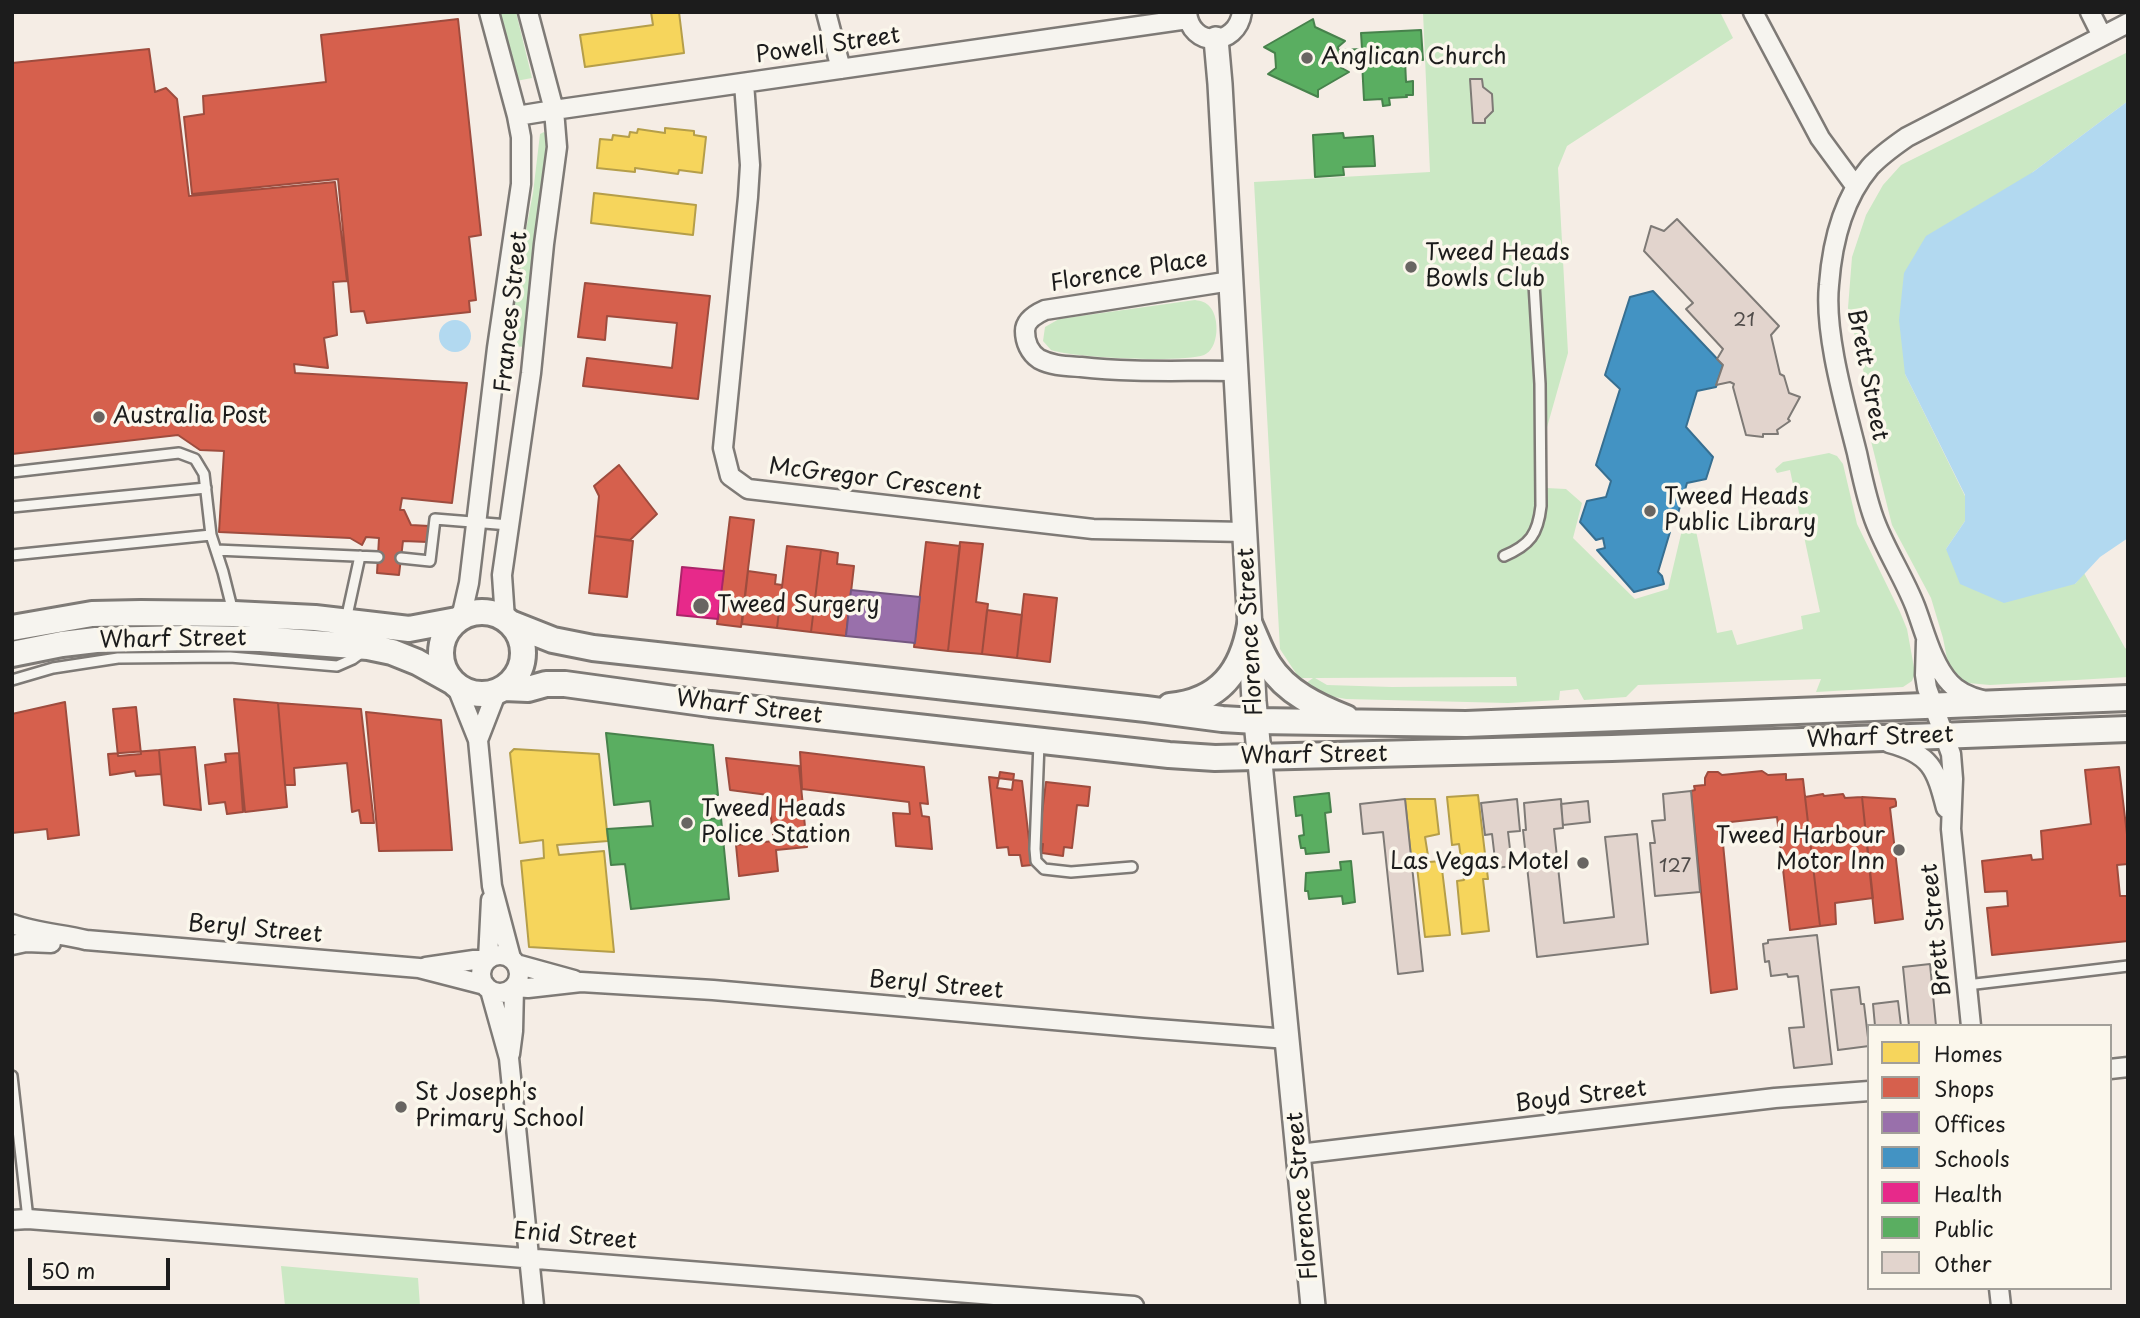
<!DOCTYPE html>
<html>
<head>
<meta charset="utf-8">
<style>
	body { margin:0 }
	#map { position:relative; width:2140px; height:1318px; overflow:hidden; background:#f5ede5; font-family:"Playpen Sans",sans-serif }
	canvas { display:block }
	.frame { position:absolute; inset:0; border:14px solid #1c1c1c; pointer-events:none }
	.legend { position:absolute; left:1867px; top:1024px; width:245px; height:266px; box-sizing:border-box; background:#fbf7ec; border:2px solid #a29f99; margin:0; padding:9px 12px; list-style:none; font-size:21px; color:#1c1c1c }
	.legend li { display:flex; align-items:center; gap:14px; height:35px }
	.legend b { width:35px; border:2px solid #a29f99 }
	.scale { position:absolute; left:28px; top:1258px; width:142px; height:32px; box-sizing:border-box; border:4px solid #1c1c1c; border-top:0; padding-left:9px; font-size:21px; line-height:24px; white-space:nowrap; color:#1c1c1c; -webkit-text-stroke:5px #fbf7ec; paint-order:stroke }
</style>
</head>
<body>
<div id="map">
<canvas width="2140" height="1318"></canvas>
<div class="frame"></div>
<ul class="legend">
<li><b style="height:19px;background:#f6d55c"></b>Homes</li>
<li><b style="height:19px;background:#d6604d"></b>Shops</li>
<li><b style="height:19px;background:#9970ab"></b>Offices</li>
<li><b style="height:19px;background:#4393c3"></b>Schools</li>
<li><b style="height:19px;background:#e7298a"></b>Health</li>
<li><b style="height:19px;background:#5aae61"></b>Public</li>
<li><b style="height:19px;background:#e2d4cd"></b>Other</li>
</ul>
<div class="scale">50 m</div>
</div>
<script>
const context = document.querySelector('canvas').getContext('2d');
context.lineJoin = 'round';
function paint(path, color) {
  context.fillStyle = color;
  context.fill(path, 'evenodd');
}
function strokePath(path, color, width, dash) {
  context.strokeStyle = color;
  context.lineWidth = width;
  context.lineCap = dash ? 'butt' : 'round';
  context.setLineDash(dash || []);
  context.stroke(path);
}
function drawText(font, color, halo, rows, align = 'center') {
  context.font = font + ' "Playpen Sans",sans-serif';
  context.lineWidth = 7;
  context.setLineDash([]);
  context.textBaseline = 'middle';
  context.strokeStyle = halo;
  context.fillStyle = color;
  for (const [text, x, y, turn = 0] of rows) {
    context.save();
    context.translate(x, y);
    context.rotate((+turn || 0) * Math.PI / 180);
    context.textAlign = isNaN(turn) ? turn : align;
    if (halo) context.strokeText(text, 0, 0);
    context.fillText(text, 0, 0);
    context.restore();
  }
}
paint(new Path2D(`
	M497 12H516L532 78 516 81Z
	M1423 12H1720L1733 38 1567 146 1558 168 1568 353 1544 438 1546 488 1566 489 1582 503 1573 538 1635 599 1668 589 1682 530 1695 526 1717 633 1732 630 1737 645 1803 629 1801 616 1820 612 1790 470 1777 473 1775 469 1783 462 1829 453 1837 456 1843 464 1857 524 1900 612 1907 629 1915 673 1912 681 1903 687 1816 692 1821 679 1638 685 1626 697 1584 700 1578 689 1560 691 1559 700 1508 703 1346 699 1323 695 1302 686 1313 678H1299L1280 649 1254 182 1430 172ZM1516 677 1517 686 1392 687 1327 685 1315 678Z
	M2128 52V101L2033 172 1905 374 1965 496V521L1946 549 2075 584 2084 573 2125 648 2128 650V677L1990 685 1968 683 1956 677 1949 669 1943 638 1931 598 1892 525 1871 441 1880 439 1848 308 1852 257 1866 215 1883 185 1901 165Z
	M544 132 548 136V158L526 347 510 346 508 344 512 303 533 193 540 134Z
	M1195 300C1201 301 1206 302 1210 307 1220 318 1219 349 1204 355 1183 363 1073 358 1051 350L1043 341 1045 327 1059 319Z
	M281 1266 418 1278 420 1306H285Z`), '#cbe8c4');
paint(new Path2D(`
	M2128 101V538L2100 557 2075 584 2004 603 1960 584 1946 549 1965 521V495L1905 374 1899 320 1904 273 1926 236 2033 172Z
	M439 336a16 16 0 1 1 32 0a16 16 0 1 1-32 0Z`), '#b2d9f0');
const homes = new Path2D(`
	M651 12H679L684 53 585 67 580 35 653 25Z
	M665 128 694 131V135L706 137 702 173 679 170 678 174 635 168V172L597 168 600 139 612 140 613 135 629 137 630 132 637 133 638 129 665 133Z
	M594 193 696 205 693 235 591 223Z
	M514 749 599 754 608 841 557 845 559 855 604 851 614 952 529 947 521 861 544 858 543 840 520 843 510 753Z
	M1478 795 1488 879H1483L1489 931 1462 934 1457 881 1464 880 1459 844 1452 845 1447 797Z
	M1405 799H1435L1439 834 1425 837 1429 862 1441 861 1450 935 1425 937 1417 867H1412Z`);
paint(homes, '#f6d55c');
strokePath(homes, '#b59e49', 2);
const shops = new Path2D(`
	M458 19 481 235 469 237 476 300 469 301 470 312 367 323 364 311 351 312 338 179 192 194 184 117 204 114 203 96 326 82 321 35Z
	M149 49 155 92 166 88 177 99 189 196 335 182 347 281 333 282 337 335 324 338 328 368 294 364 295 373 467 383 452 503 402 498 400 510H404L411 525 429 526 428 542 403 541 399 575 377 573 379 538 366 537 362 545 350 538 219 532 224 451 200 450 178 435 12 454V63Z
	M585 283 710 296 698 399 583 386 587 358 672 368 677 323 607 316 605 340 578 337Z
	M619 465 657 514 630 540 595 536 599 496 594 486Z
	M730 517 754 520 741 627 717 624Z
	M595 536 633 541 627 597 589 593Z
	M926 542 960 546 948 651 914 647Z
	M960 542 983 544 976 602 988 604 982 654 948 651Z
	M787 546 821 550 811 632 777 628Z
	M821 550 838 553 837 564 854 566 846 636 811 632Z
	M748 571 776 575 775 584 782 585 777 628 742 624Z
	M1024 594 1057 598 1050 662 1017 658Z
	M987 610 1022 615 1017 658 982 654Z
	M234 699 278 703 287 807 245 812Z
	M65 702 79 835 48 839 47 829 12 833V714Z
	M278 703 361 709 374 823H361L359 810 352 812 347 763 294 768 295 785H285Z
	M136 707 141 754 118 756 113 709Z
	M366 712 441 720 452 850 379 851Z
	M195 747 201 810 164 805 159 750Z
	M159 750 161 774 136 776 135 771 110 775 108 754Z
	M800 752 924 767 928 804 920 803 922 816 929 817 932 849 896 846 893 813 910 814 909 802 802 789Z
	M239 753 243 812 227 814 225 802 209 804 205 765 226 762 225 754Z
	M726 758 799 766 807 847 776 850 778 871 739 876 736 845 774 841 768 795 730 790Z
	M2119 767 2128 843V864L2117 865 2120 896H2128V941L1992 955 1987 908 2008 906 2007 891 1985 892 1982 861 2031 855 2032 860 2043 859 2041 831 2091 824 2085 770Z
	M1762 771 1768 775 1786 774V780L1803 779 1820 926 1790 930 1777 817 1721 823 1737 989 1711 993 1691 791 1695 790 1694 786 1705 785V778L1708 772H1718L1722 775Z
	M1000 772 1014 774 1012 790 997 788Z
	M989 777 1022 781 1032 865 1022 866 1020 855H1009L1008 847 997 848Z
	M1046 782 1090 787 1088 806 1077 805 1072 848 1064 847 1063 856 1042 853 1043 844H1038Z
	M1823 794 1824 796 1843 794 1845 798 1862 797 1873 898 1835 903 1836 924 1820 926 1805 797Z
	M1862 797 1895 799 1896 802V806L1890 808 1903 919 1875 923Z`);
paint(shops, '#d6604d');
strokePath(shops, '#9e4c3e', 2);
const offices = new Path2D(`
	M851 590 920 597 915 643 846 636Z`);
paint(offices, '#9970ab');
strokePath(offices, '#745780', 2);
const schools = new Path2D(`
	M1653 291 1723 365 1716 387 1697 391 1686 427 1713 457 1706 479 1687 483 1676 520 1667 522 1670 532 1658 572 1662 576 1664 584 1634 592 1597 550 1605 548 1603 538 1596 540 1580 522 1587 501 1606 497 1611 481 1596 465 1620 389 1605 375 1630 297Z`);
paint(schools, '#4393c3');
strokePath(schools, '#376f91', 2);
const health = new Path2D(`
	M682 567 724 571 718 619 677 615Z`);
paint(health, '#e7298a');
strokePath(health, '#aa2569', 2);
const public = new Path2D(`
	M1313 19 1315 27 1345 41 1338 47 1340 64V67L1349 72 1318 90V97L1268 74 1276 68 1275 53 1264 47Z
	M1421 30 1423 60H1405L1406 82 1413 81V95H1406L1407 97 1389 98 1390 105 1383 106 1382 99 1364 100 1362 62 1340 64 1339 50 1362 49 1361 33Z
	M1343 133 1344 138 1373 136 1375 166 1343 167 1344 175 1315 177 1313 135Z
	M606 733 713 745 718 795 708 796 710 819 721 818 729 899 631 909 625 864 611 865 607 829 653 826 650 801 614 805Z
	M1329 793 1331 812 1325 813 1329 852 1306 854 1305 848H1301L1299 836 1304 835 1302 815 1296 816 1294 797Z
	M1351 861 1355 902 1343 904 1342 896 1309 899 1308 891H1305L1306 873 1341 870 1340 862Z`);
paint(public, '#5aae61');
strokePath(public, '#47824c', 2);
const building = new Path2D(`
	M1470 79H1482L1483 87 1492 94 1493 111 1485 119V123H1473Z
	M1677 219 1779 326 1771 335 1780 374 1784 376 1789 393 1800 397 1788 419 1790 421 1777 430 1778 434H1763V437L1746 435 1733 387 1734 384 1730 382 1716 385 1723 365 1717 359 1723 349 1686 309 1693 303 1644 251 1651 226 1664 231Z
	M1691 791 1700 892 1655 896 1650 843H1655L1652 821 1665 820 1663 794Z
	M1405 799 1423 971 1398 974 1383 832 1363 834 1360 804Z
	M1517 799 1520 831 1508 832 1512 866 1496 868 1492 834 1485 835 1481 803Z
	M1561 799 1563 828 1554 829 1564 923 1614 917 1605 837 1637 834 1648 944 1537 957 1523 830H1526L1524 803Z
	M1588 801 1590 822 1563 825 1561 804Z
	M1817 935 1832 1064 1794 1068 1789 1028 1804 1027 1798 976 1788 977 1787 974 1771 976 1769 961 1765 962 1763 944 1768 943V940Z
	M1930 964 1936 1026H1909L1903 967Z
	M1859 987 1861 1004H1864L1869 1046 1838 1050 1831 990Z
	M1898 1001 1901 1026H1875L1873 1004Z`);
paint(building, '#e2d4cd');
strokePath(building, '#7e7a76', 2);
const service = new Path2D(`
	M12 472 179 453 195 459 204 474 211 535 223 572 233 612
	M12 507 206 488
	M216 550 378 557
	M12 555 211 535
	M1504 556C1530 545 1538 534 1541 506L1540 384 1534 284
	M401 558 430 561 435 519 509 525
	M346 620 360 556
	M12 680 53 668 118 658 230 657 337 666 353 659 361 653
	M1039 743 1035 849 1036 861 1044 869 1071 872 1132 867
	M1967 985 2128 966
	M12 1076 28 1219`);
const minor = new Path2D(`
	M826 12 841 69
	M1187 12C1190 48 1237 48 1242 12
	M1753 12 1820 138 1856 187
	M2090 12 2102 36
	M744 83 750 165 748 197 723 448 730 476 748 489 1093 529 1245 532
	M517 116 554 110 1188 19
	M1231 281 1045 310C1036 314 1025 320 1025 331 1025 342 1030 353 1039 359 1052 366 1067 366 1081 367 1132 373 1184 370 1236 371
	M461 618 469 583 497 348 521 184V137L517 116 489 12
	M505 619 502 575 531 373 544 244 557 147 554 110 528 12
	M1926 641 1925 675 1927 688 1951 754 1953 779 1951 829 1971 1026
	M456 685 478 740 492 886 511 958
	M1982 700C1970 697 1958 692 1950 683 1932 664 1924 629 1915 606 1904 578 1887 552 1876 524 1867 502 1862 476 1857 453 1845 405 1824 333 1829 285 1832 244 1843 199 1870 167 1881 155 1894 146 1907 137L2128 23
	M478 740 497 691
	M1889 743C1931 754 1936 769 1946 808
	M12 924C36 933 62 934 86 940L419 968 485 985
	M12 945 26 942 51 943
	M481 974a19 19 0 1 1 38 0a19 19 0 1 1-38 0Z
	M488 959 491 900
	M516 964 574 980
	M426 967 474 960H487
	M515 987 528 988 581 982 713 990 1144 1028 1288 1039
	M490 990 509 1058 534 1306
	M510 1054 513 1031 514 988
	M2110 1069 2128 1067
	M1299 1154 1775 1098 1869 1091
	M12 1220 28 1219 1134 1306
	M1999 1288 2001 1306`);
const tertiary = new Path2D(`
	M1216 39 1220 84 1254 701 1313 1306`);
const secondary = new Path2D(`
	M441 653a41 41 0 1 1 82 0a41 41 0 1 1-82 0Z
	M510 623 553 640 593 648 1146 709 1222 719 1256 721 1466 724 2128 698
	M1250 625C1256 638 1261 653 1269 665 1286 692 1318 707 1346 718
	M12 628 92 614 141 613 234 614 315 618 409 629 457 620
	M12 654 62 644 96 640 188 638 260 639 368 647 392 652 417 662 453 682
	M504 688 528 689 546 684H565L710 704 1169 755 1215 758 1612 748 2128 729
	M1170 706C1220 701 1242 671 1250 625`);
strokePath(service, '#7e7a76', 14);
strokePath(minor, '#7e7a76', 23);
strokePath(tertiary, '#7e7a76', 28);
strokePath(secondary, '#7e7a76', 30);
strokePath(service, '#f6f4ef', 9);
strokePath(minor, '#f6f4ef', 18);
strokePath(tertiary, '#f6f4ef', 23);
strokePath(secondary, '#f6f4ef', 24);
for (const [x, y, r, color] of [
	[1307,58,7,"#686562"],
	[1411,267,7,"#686562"],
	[99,417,7,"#686562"],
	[1650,511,7,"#686562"],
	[701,606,9,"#686562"],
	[687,823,7,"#686562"],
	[1899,850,7,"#686562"],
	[1583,863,7,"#686562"],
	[401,1107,7,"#686562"]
]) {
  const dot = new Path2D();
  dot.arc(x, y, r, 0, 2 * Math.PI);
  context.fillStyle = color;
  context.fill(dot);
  strokePath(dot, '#fbf7ec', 2.5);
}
drawText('19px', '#504c4a', null, [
	["21",1744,321],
	["127",1675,867]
]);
drawText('23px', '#1c1c1c', '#fbf7ec', [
	["Powell Street",828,46,-8],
	["Florence Place",1129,272,-9],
	["Frances Street",512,312,-84],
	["Brett Street",1867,375,79],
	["McGregor Crescent",875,480,7],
	["Florence Street",1251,632,-93],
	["Wharf Street",173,640,-1],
	["Wharf Street",749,708,7],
	["Wharf Street",1880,738,-2],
	["Wharf Street",1314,756,-1],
	["Beryl Street",255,930,5],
	["Brett Street",1937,930,-96],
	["Beryl Street",936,986,5],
	["Boyd Street",1581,1097,-7],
	["Florence Street",1303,1196,-95],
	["Enid Street",575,1237,5]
]);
drawText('23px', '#1c1c1c', '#fbf7ec', [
	["Anglican Church",1321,58],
	["Tweed Heads",1425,254],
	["Bowls Club",1425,280],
	["Australia Post",113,417],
	["Tweed Heads",1664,498],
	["Public Library",1664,524],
	["Tweed Surgery",717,606],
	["Tweed Heads",701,810],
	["Police Station",701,836],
	["Tweed Harbour",1885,837,"right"],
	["Motor Inn",1885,863,"right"],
	["Las Vegas Motel",1569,863,"right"],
	["St Joseph's",415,1094],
	["Primary School",415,1120]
], 'left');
</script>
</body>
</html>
